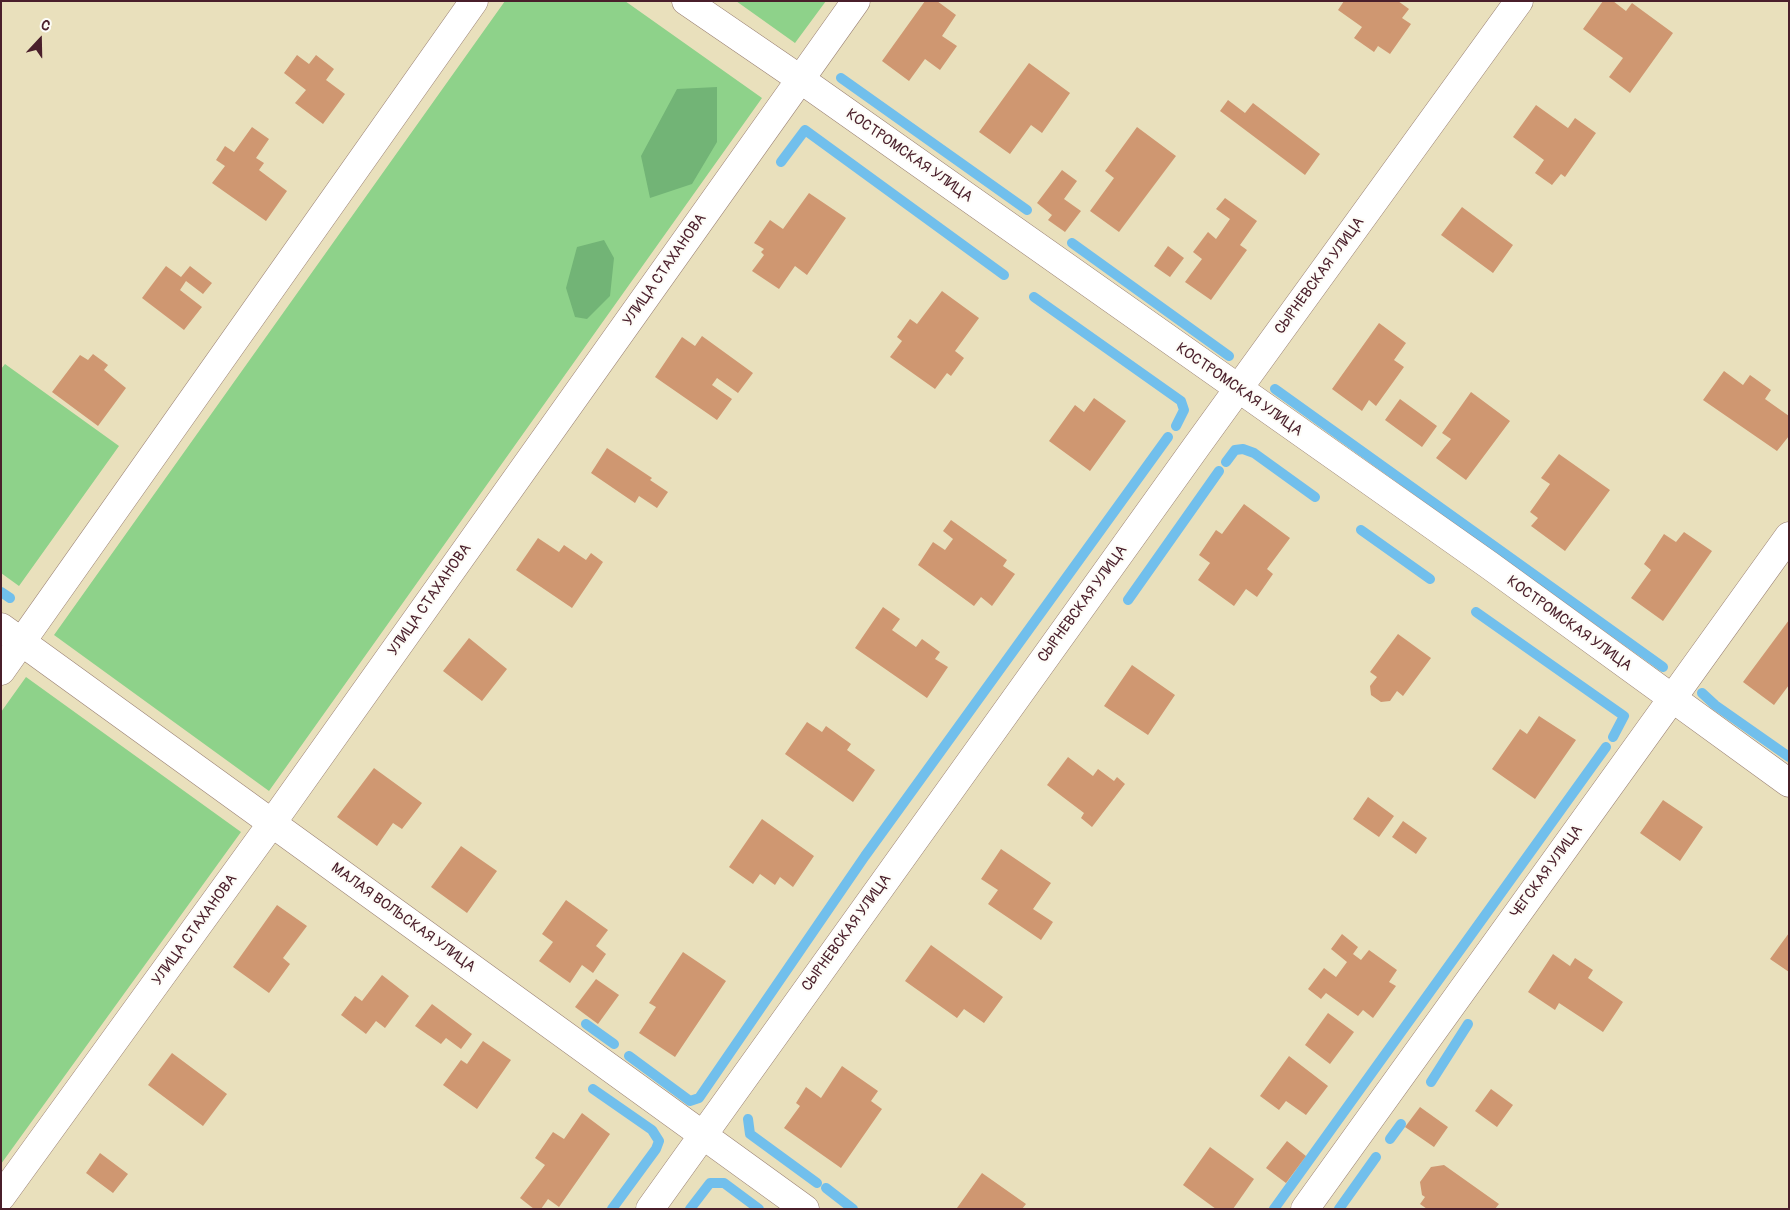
<!DOCTYPE html>
<html>
<head>
<meta charset="utf-8">
<style>
	body { margin:0 }
	#map { position:relative; width:1790px; height:1210px; overflow:hidden; background:#e9e0bc; font-family:Pangolin,sans-serif }
	canvas { display:block }
	.frame { position:absolute; inset:0; border:2px solid #4a1f2b; pointer-events:none }
	.north { position:absolute; left:15px; top:15px; width:50px; height:50px; -webkit-text-stroke:4px #fdfcf7; paint-order:stroke; rotate:21deg; font-size:14px; font-weight:700; line-height:20px; text-align:center; color:#4a1f2b }
	.north::after { content:''; display:block; margin:auto; width:18px; height:22px; background:#4a1f2b; clip-path:polygon(50% 0,100% 100%,50% 72%,0 100%) }
</style>
</head>
<body>
<div id="map">
<canvas width="1790" height="1210"></canvas>
<div class="frame"></div>
<div class="north">С</div>
</div>
<script>
const context = document.querySelector('canvas').getContext('2d');
context.lineJoin = 'round';
function paint(path, color) {
  context.fillStyle = color;
  context.fill(path, 'evenodd');
}
function strokePath(path, color, width, dash) {
  context.strokeStyle = color;
  context.lineWidth = width;
  context.lineCap = dash ? 'butt' : 'round';
  context.setLineDash(dash || []);
  context.stroke(path);
}
function drawText(font, color, halo, rows, align = 'center') {
  context.font = font + ' Pangolin,sans-serif';
  context.lineWidth = 4;
  context.setLineDash([]);
  context.textBaseline = 'middle';
  context.strokeStyle = halo;
  context.fillStyle = color;
  for (const [text, x, y, turn = 0] of rows) {
    context.save();
    context.translate(x, y);
    context.rotate((+turn || 0) * Math.PI / 180);
    context.textAlign = isNaN(turn) ? turn : align;
    if (halo) context.strokeText(text, 0, 0);
    context.fillText(text, 0, 0);
    context.restore();
  }
}
paint(new Path2D(`
	M505 1H625L762 98 269 791 54 635Z
	M736 1H826L795 43Z
	M5 364 119 446 19 586 1 573V369Z
	M26 677 241 832 1 1164V712Z`), '#8ed28a');
paint(new Path2D(`
	M717 87V142L692 184 650 198 641 156 677 89Z
	M604 240 614 258 610 296 587 319 575 317 566 288 577 247Z`), '#72b476');
strokePath(new Path2D(`
	M841 78 1027 210
	M781 162 805 130 1004 275
	M1072 243 1229 356
	M1034 297 1181 401 1184 410 1176 426
	M1275 389 1663 667
	M1226 462 1235 450 1243 449 1254 453 1315 497
	M1361 530 1430 579
	M1 592 10 598
	M1128 600 1219 471
	M1476 612 1624 716 1613 737
	M1702 693 1715 705 1789 757
	M586 1024 614 1044
	M629 1056 690 1101 699 1098 865 856 1168 437
	M1431 1082 1468 1024
	M593 1089 652 1130 659 1141 656 1149 612 1209
	M748 1119 750 1134 817 1183
	M1390 1139 1401 1124
	M826 1188 853 1209
	M690 1209 710 1183H724L759 1209
	M1274 1209 1606 747
	M1339 1209 1376 1157`), '#71bfec', 10);
paint(new Path2D(`
	M925 1H937L956 15 942 36 957 46 940 70 925 59 909 81 882 61Z
	M1344 1H1398L1409 9 1402 18 1411 24 1390 54 1378 46 1374 52 1354 38 1362 27 1338 10Z
	M1603 1H1613L1626 11 1632 3 1673 33 1630 93 1609 77 1623 58 1583 29Z
	M297 55 309 64 316 55 334 69 326 80 345 94 323 124 295 103 306 90 284 73Z
	M1029 63 1070 93 1042 133 1031 125 1010 154 979 132Z
	M1228 100 1245 113 1253 103 1320 154 1305 175 1220 111Z
	M1536 105 1568 128 1575 118 1596 133 1565 177 1561 174 1552 185 1535 173 1544 160 1513 137Z
	M252 127 269 139 256 158 264 163 259 170 287 191 266 221 212 183 225 166 216 160 225 146 234 152Z
	M1137 127 1176 156 1119 232 1090 211 1114 178 1105 171Z
	M1062 170 1077 181 1064 199 1081 211 1065 232 1048 220 1052 215 1037 203Z
	M809 193 846 218 807 275 795 266 779 289 752 271 764 255 761 252 764 249 754 243 770 220 783 229Z
	M1225 198 1257 221 1240 245 1247 250 1211 300 1185 282 1202 259 1193 252 1208 232 1216 239 1230 219 1216 209Z
	M1462 207 1513 245 1493 273 1441 235Z
	M1168 246 1184 258 1170 277 1154 266Z
	M166 266 181 277 190 266 212 283 203 294 186 281 180 290 202 307 184 330 142 298Z
	M942 291 979 318 955 351 964 358 951 376 947 373 935 389 890 357 902 341 897 337 910 319 917 324Z
	M1379 323 1406 343 1394 360 1404 367 1376 406 1369 400 1362 411 1332 389Z
	M702 336 753 373 738 393 717 378 712 385 732 399 717 420 655 377 682 337 695 346Z
	M93 354 108 365 104 370 126 388 98 426 52 392 80 355 88 360Z
	M1724 371 1743 385 1750 375 1771 390 1765 399 1789 416V436L1777 451 1703 400Z
	M1471 392 1510 421 1466 480 1436 458 1451 439 1442 433Z
	M1094 398 1126 421 1090 471 1049 441 1075 405 1084 412Z
	M1400 399 1437 426 1422 447 1385 420Z
	M607 448 652 478 650 480 668 492 657 508 639 496 635 503 591 473Z
	M1559 454 1610 490 1565 551 1531 526 1538 518 1530 512 1550 484 1541 478Z
	M1244 504 1290 538 1267 569 1273 574 1257 597 1246 589 1234 606 1198 580 1210 563 1199 555 1216 530 1222 534Z
	M951 520 1007 560 1003 566 1015 574 992 606 981 597 974 606 918 565 933 542 945 550 953 539 943 531Z
	M1684 532 1712 551 1663 621 1631 598 1651 570 1644 564 1664 534 1676 542Z
	M538 538 559 552 564 545 586 560 591 553 603 562 572 608 516 570Z
	M883 607 900 619 892 630 916 647 922 639 940 652 935 659 948 667 927 698 855 648Z
	M1789 620V685L1774 705 1743 682Z
	M1398 634 1431 658 1403 696 1397 691 1390 701 1381 702 1371 695 1370 686 1377 677 1370 672Z
	M469 638 507 669 482 701 443 671Z
	M1132 665 1175 695 1148 735 1104 706Z
	M1539 716 1576 740 1535 799 1492 769 1520 729 1527 734Z
	M807 722 822 732 826 726 851 744 847 750 875 770 853 802 785 754Z
	M1068 757 1093 776 1098 769 1114 781 1117 777 1125 784 1092 827 1081 818 1084 813 1047 785Z
	M374 768 422 803 402 829 393 823 377 846 337 817Z
	M1368 797 1394 816 1379 837 1353 819Z
	M1663 800 1703 827 1680 861 1640 833Z
	M762 819 814 856 793 887 780 877 775 885 760 874 753 884 729 867Z
	M1403 821 1427 838 1416 854 1392 837Z
	M461 846 497 871 467 913 431 887Z
	M1001 849 1051 883 1033 909 1053 922 1041 940 988 904 998 890 981 879Z
	M566 900 608 930 596 946 606 954 593 973 582 965 570 983 539 961 553 942 542 934Z
	M277 905 307 926 283 958 290 964 269 993 233 967Z
	M1789 933V972L1770 959Z
	M1342 934 1358 947 1353 954 1361 960 1369 950 1397 970 1389 982 1396 986 1373 1018 1363 1010 1358 1016 1326 993 1321 999 1308 989 1324 968 1336 977 1347 962 1331 949Z
	M931 945 1003 997 984 1023 964 1009 957 1018 905 981Z
	M683 952 726 981 675 1057 639 1033 656 1007 649 1003Z
	M1553 954 1570 966 1575 958 1593 970 1588 978 1623 1002 1603 1032 1559 1003 1555 1010 1528 992Z
	M382 975 409 996 385 1028 376 1021 366 1034 341 1015 355 996 362 1001Z
	M596 979 619 995 598 1024 575 1007Z
	M432 1004 472 1034 461 1049 446 1038 441 1044 415 1026Z
	M1328 1013 1354 1032 1330 1064 1305 1045Z
	M483 1041 511 1060 477 1109 443 1085 461 1060 467 1064Z
	M172 1053 227 1094 203 1126 148 1085Z
	M1289 1056 1328 1086 1306 1115 1286 1101 1279 1110 1260 1096Z
	M842 1066 878 1091 871 1101 882 1109 841 1168 784 1128 800 1106 796 1103 806 1087 821 1098Z
	M1491 1089 1513 1105 1497 1127 1475 1111Z
	M1420 1107 1448 1127 1434 1147 1405 1127Z
	M582 1113 610 1134 559 1207 548 1199 541 1209H534L520 1198 545 1165 535 1158 553 1132 564 1139Z
	M1287 1141 1306 1156 1286 1183 1266 1168Z
	M1210 1147 1254 1179 1233 1209H1216L1183 1185Z
	M100 1153 128 1174 113 1193 86 1173Z
	M1444 1165 1499 1204 1495 1209H1427L1420 1204 1425 1197 1422 1195 1420 1182 1431 1167Z
	M982 1173 1026 1204 1022 1209 957 1208Z`), '#cf9771');
const minor = new Path2D(`
	M1 627 805 1209
	M1 671 474 1
	M1 1197 272 823 856 1
	M650 1209 1196 447 1519 1
	M1305 1209 1789 536`);
const tertiary = new Path2D(`
	M686 1 800 79 1489 565 1789 783`);
strokePath(minor, '#9a8074', 29);
strokePath(tertiary, '#9a8074', 29);
strokePath(minor, '#fff', 28);
strokePath(tertiary, '#fff', 28);
drawText('15px', '#4a1f2b', '#fdfcf7', [
	["КОСТРОМСКАЯ УЛИЦА",909,156,35],
	["УЛИЦА СТАХАНОВА",665,270,-55],
	["СЫРНЕВСКАЯ УЛИЦА",1320,276,-54],
	["КОСТРОМСКАЯ УЛИЦА",1239,390,35],
	["УЛИЦА СТАХАНОВА",430,600,-55],
	["СЫРНЕВСКАЯ УЛИЦА",1083,604,-54],
	["КОСТРОМСКАЯ УЛИЦА",1569,624,36],
	["ЧЕГСКАЯ УЛИЦА",1547,872,-54],
	["МАЛАЯ ВОЛЬСКАЯ УЛИЦА",403,918,36],
	["УЛИЦА СТАХАНОВА",195,930,-54],
	["СЫРНЕВСКАЯ УЛИЦА",847,933,-54]
]);
</script>
</body>
</html>
